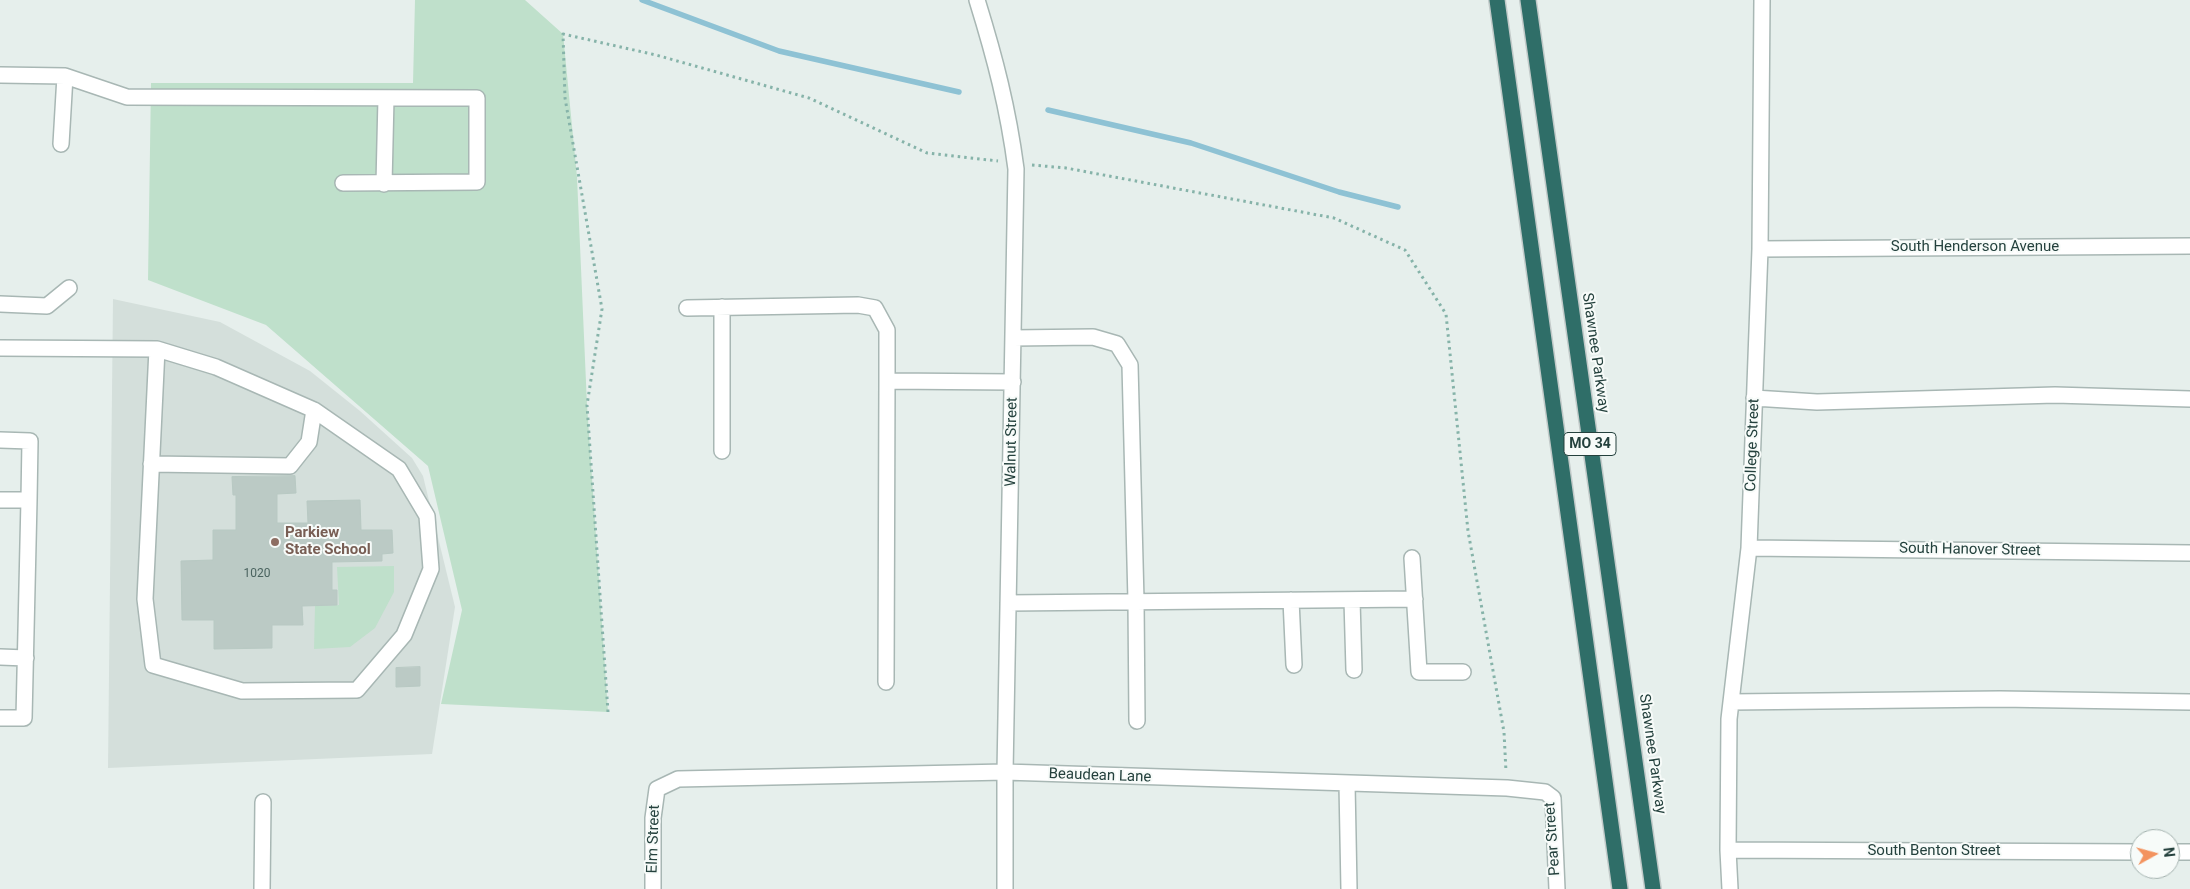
<!DOCTYPE html>
<html>
<head>
<meta charset="utf-8">
<style>
	body { margin:0 }
	#map { position:relative; width:2190px; height:889px; overflow:hidden; background:#e6efec; font-family:Roboto,sans-serif }
	canvas { display:block }
	.north { position:absolute; left:2130px; top:829px; width:50px; height:50px; box-sizing:border-box; background:#f7fbf9; border:1px solid #a3b1ae; border-radius:50%; rotate:83deg; font-size:14px; font-weight:700; line-height:20px; text-align:center; color:#24413d }
	.north::after { content:''; display:block; margin:auto; width:18px; height:22px; background:#f3935f; clip-path:polygon(50% 0,100% 100%,50% 72%,0 100%) }
</style>
</head>
<body>
<div id="map">
<canvas width="2190" height="889"></canvas>
<div class="north">N</div>
</div>
<script>
const context = document.querySelector('canvas').getContext('2d');
context.lineJoin = 'round';
function paint(path, color) {
  context.fillStyle = color;
  context.fill(path, 'evenodd');
}
function strokePath(path, color, width, dash) {
  context.strokeStyle = color;
  context.lineWidth = width;
  context.lineCap = dash ? 'butt' : 'round';
  context.setLineDash(dash || []);
  context.stroke(path);
}
function drawText(font, color, halo, rows, align = 'center') {
  context.font = font + ' Roboto,sans-serif';
  context.lineWidth = 4;
  context.setLineDash([]);
  context.textBaseline = 'middle';
  context.strokeStyle = halo;
  context.fillStyle = color;
  for (const [text, x, y, turn = 0] of rows) {
    context.save();
    context.translate(x, y);
    context.rotate((+turn || 0) * Math.PI / 180);
    context.textAlign = isNaN(turn) ? turn : align;
    if (halo) context.strokeText(text, 0, 0);
    context.fillText(text, 0, 0);
    context.restore();
  }
}
paint(new Path2D(`
	M113 299 220 322 310 371 360 411 412 458 423 476 455 607 432 754 108 768Z`), '#d4dfdb');
paint(new Path2D(`
	M415 0H525L563 34 577 177 587 405 608 712 441 704 462 610 428 466 266 325 148 280 151 83H413Z
	M394 566V592L375 628 350 647 314 649 315 606 339 605 337 567Z`), '#bfe0cb');
strokePath(new Path2D(`
	M642 0 779 51 959 92
	M1048 110 1191 143 1339 192 1398 207`), '#8ec2d4', 5.5);
const building = new Path2D(`
	M295 476 296 493 277 494V523H308L307 501 360 500 361 530H392L393 553 382 554V561L332 562V590H337V605L302 606 303 625H272V648L214 649V620H182L181 561 213 560V530H236V495H233L232 477Z
	M420 667V686L396 687V668Z`);
paint(building, '#bbcac5');
strokePath(building, '#b8c9c3', 1);
const minor = new Path2D(`
	M977 0C995 58 1008 108 1016 169L1005 772V889
	M0 75 65 76 127 97 477 98V182L343 183
	M61 144 65 76
	M384 184 386 98
	M1760 249 2190 246
	M0 304 47 306 69 288
	M722 307V451
	M687 308 858 305 875 308 887 330V381
	M1013 338 1093 337 1117 344 1130 365 1136 601 1137 721
	M0 348 157 349
	M157 349 216 367 314 410 399 469 427 516 431 569 404 635 357 690 242 691 153 665 145 599Z
	M1754 398 1817 402 2055 395 2190 399
	M0 440 30 441 29 500H0
	M151 464 290 466 309 442 314 410
	M1749 548 2190 553
	M1412 558 1419 672H1463
	M1291 600 1294 665
	M1352 600 1354 670
	M1008 603 1415 599
	M0 657 26 658
	M886 682 887 381 1013 382
	M1731 702 2000 699 2190 702
	M0 718H24L29 500
	M1347 784 1349 889
	M1728 850 2140 852
	M2170 852H2190
	M262 889 263 802
	M653 889V818L657 789 678 779 1005 772 1507 788 1545 792 1553 798 1557 889
	M1730 889 1728 850 1729 719 1749 548 1760 249 1762 0`);
const highway = new Path2D(`
	M1497 0 1620 889
	M1528 0 1653 889`);
strokePath(minor, '#a8b7b4', 18);
strokePath(highway, '#c2cac9', 18);
strokePath(new Path2D(`
	M1032 165 1066 168 1334 218 1405 250 1446 314 1468 531 1504 732 1506 772
	M608 712 587 405 602 309 565 98 563 34 656 55 809 98 927 153 998 161`), '#86b3a9', 3, [2.5, 4]);
strokePath(minor, '#fff', 15);
strokePath(highway, '#2f6e68', 15);
for (const [x, y, r, color] of [
	[275,542,5,"#8d6e63"]
]) {
  const dot = new Path2D();
  dot.arc(x, y, r, 0, 2 * Math.PI);
  context.fillStyle = color;
  context.fill(dot);
  strokePath(dot, '#f7fbf9', 2);
}
drawText('12px', '#4a635f', null, [
	["1020",257,574]
]);
for (const [x, y, w] of [
	[1590,444,52]
]) {
  const box = new Path2D();
  box.roundRect(x - w / 2, y - 11.5, w, 23, 4);
  context.fillStyle = '#f7fbf9';
  context.fill(box);
  strokePath(box, '#24413d', 1);
}
drawText('bold 14px', '#24413d', null, [
	["MO 34",1590,444]
]);
drawText('15px', '#24413d', '#f7fbf9', [
	["South Henderson Avenue",1975,247],
	["Shawnee Parkway",1595,353,82],
	["Walnut Street",1012,442,-89],
	["College Street",1753,445,-88],
	["South Hanover Street",1970,550,1],
	["Shawnee Parkway",1652,754,82],
	["Beaudean Lane",1100,776,2],
	["Elm Street",654,839,-88],
	["Pear Street",1553,839,-94],
	["South Benton Street",1934,851]
]);
drawText('bold 15px', '#785e54', '#f7fbf9', [
	["Parkiew",285,533],
	["State School",285,550]
], 'left');
</script>
</body>
</html>
